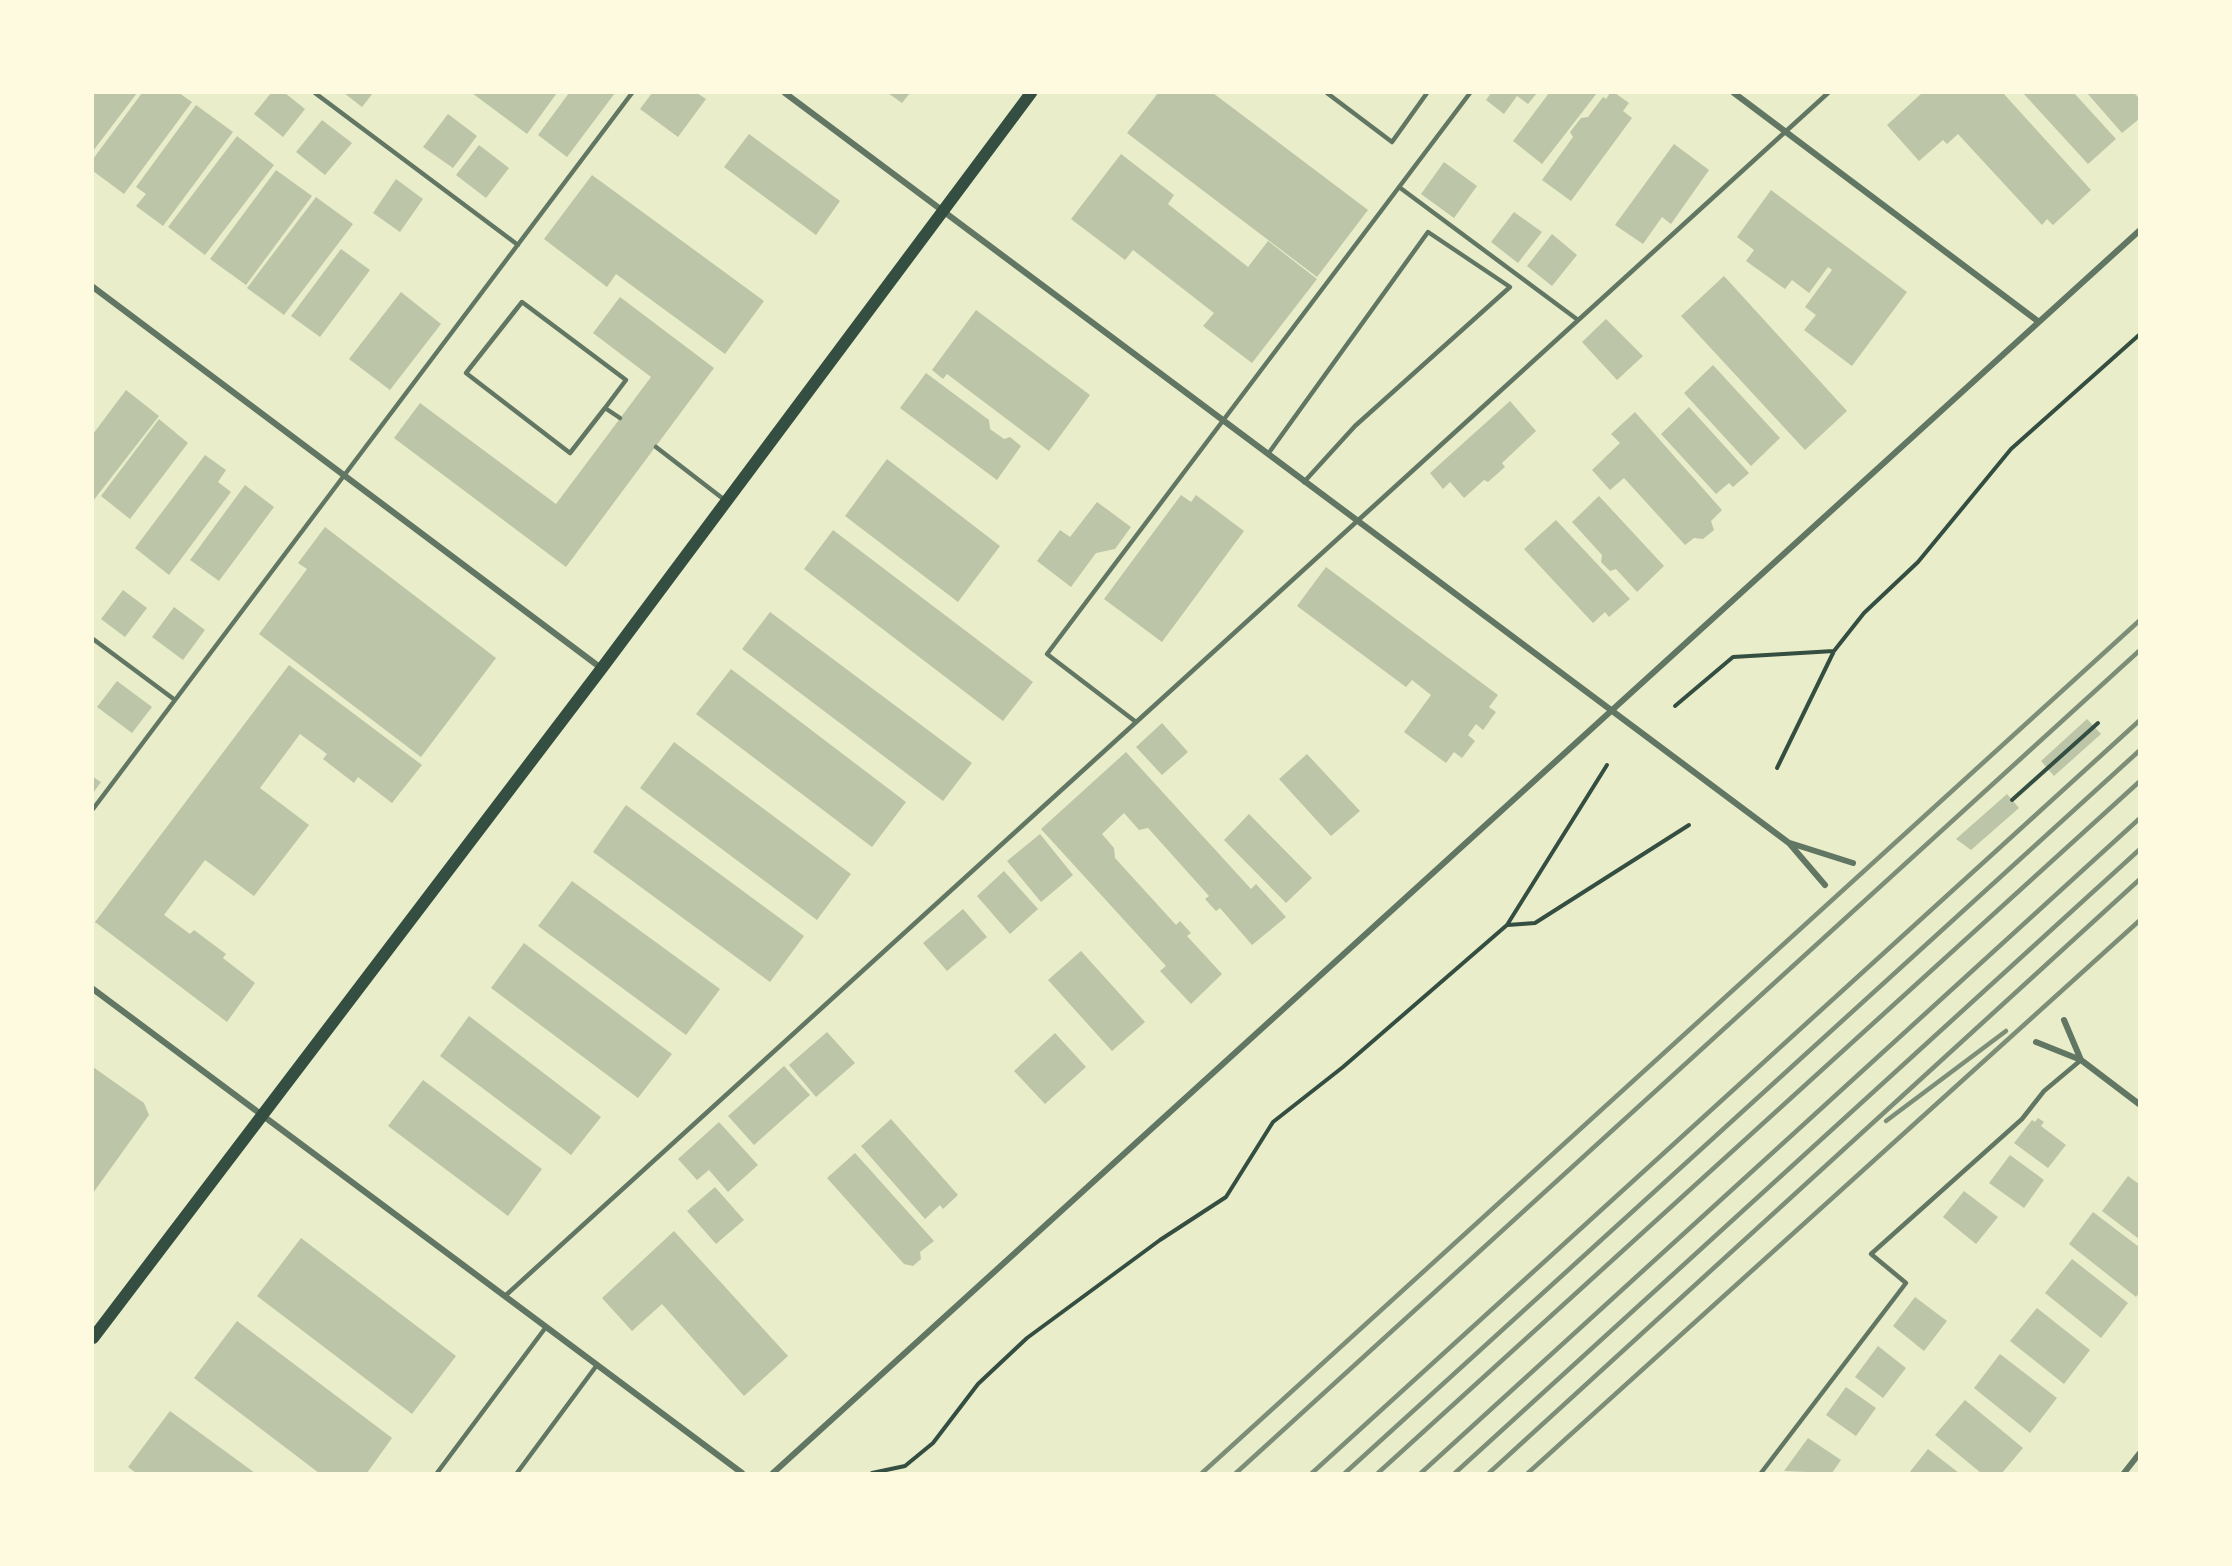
<!DOCTYPE html>
<html>
<head>
<meta charset="utf-8">
<style>
	body { margin:0 }
	#map { position:relative; width:2232px; height:1566px; overflow:hidden; background:#e9edc9; font-family:Helvetica,sans-serif }
	canvas { display:block }
	.frame { position:absolute; inset:0; border:94px solid #fefae0; pointer-events:none }
</style>
</head>
<body>
<div id="map">
<canvas width="2232" height="1566"></canvas>
<div class="frame"></div>
</div>
<script>
const context = document.querySelector('canvas').getContext('2d');
context.lineJoin = 'round';
function paint(path, color) {
  context.fillStyle = color;
  context.fill(path, 'evenodd');
}
function strokePath(path, color, width, dash) {
  context.strokeStyle = color;
  context.lineWidth = width;
  context.lineCap = dash ? 'butt' : 'round';
  context.setLineDash(dash || []);
  context.stroke(path);
}
paint(new Path2D(`
	M93 93H137L93 151Z
	M142 93H179L192 102 124 194 93 171V159Z
	M271 93H285L305 109 283 137 254 114Z
	M344 93H373L362 107Z
	M472 93H557L527 134Z
	M569 93H615L567 157 538 135Z
	M652 93H697L706 99 678 137 640 109Z
	M888 93H910L902 103Z
	M1158 93H1213L1368 210 1317 277 1127 133Z
	M1491 93H1537L1528 104 1517 96 1504 114 1486 100Z
	M1549 93H1597L1542 164 1513 141Z
	M1610 93H1615L1629 103 1623 111 1632 118 1571 201 1542 180 1573 137 1570 132 1581 118 1588 117 1603 97 1606 99Z
	M1922 93H2003L2091 190 2053 225 2047 219 2042 225 1958 134 1947 144 1943 140 1919 161 1887 125Z
	M2023 93H2074L2116 139 2088 164Z
	M2087 93H2134L2139 98V119L2122 133Z
	M196 105 233 132 163 226 136 206 146 194 136 187Z
	M448 114 477 136 453 168 423 147Z
	M322 120 352 143 325 175 296 152Z
	M749 134 840 201 816 235 724 167Z
	M237 136 274 165 205 255 168 227Z
	M1674 144 1709 170 1671 224 1662 217 1643 244 1615 225Z
	M479 145 509 168 486 198 456 175Z
	M1121 154 1174 195 1168 204 1248 267 1268 241 1317 279 1252 363 1203 326 1214 313 1133 250 1125 260 1071 219Z
	M1444 162 1477 186 1454 218 1421 194Z
	M276 170 312 196 246 285 210 259Z
	M592 175 764 301 725 354 616 274 607 287 544 239Z
	M396 179 423 199 400 232 373 213Z
	M1771 190 1907 292 1852 366 1804 330 1816 315 1805 307 1832 270 1828 267 1809 293 1792 280 1785 289 1746 261 1754 250 1737 237Z
	M316 197 353 224 284 315 247 288Z
	M1514 212 1542 232 1518 263 1491 242Z
	M1552 234 1577 255 1552 286 1527 266Z
	M341 249 370 270 320 337 291 316Z
	M1724 276 1847 411 1805 450 1681 316Z
	M401 292 441 324 390 390 349 359Z
	M620 297 714 368 566 567 394 438 420 403 556 504 651 377 593 333Z
	M976 310 1090 395 1049 451 947 374 943 379 932 370Z
	M1606 319 1643 356 1617 380 1582 342Z
	M1713 365 1780 438 1751 466 1684 393Z
	M926 373 989 420 990 429 1004 439 1010 437 1021 446 997 480 900 408Z
	M126 390 159 416 93 501V434Z
	M1510 401 1536 431 1502 463 1505 467 1488 482 1484 480 1464 498 1450 482 1443 489 1430 473Z
	M1689 407 1749 473 1733 487 1729 483 1716 494 1661 434Z
	M1635 412 1722 510 1711 521 1714 530 1703 539 1694 538 1685 545 1624 478 1610 490 1592 470 1620 443 1611 434Z
	M159 419 188 443 130 519 101 496Z
	M205 455 226 470 218 482 231 492 169 575 135 548Z
	M887 459 1000 546 958 602 845 516Z
	M245 485 274 507 219 581 190 560Z
	M1181 495 1191 502 1196 495 1244 531 1162 642 1104 599Z
	M1599 496 1664 566 1637 592 1616 569 1610 571 1601 562 1602 555 1572 522Z
	M1097 502 1131 527 1115 549 1096 553 1071 587 1037 561 1060 530 1070 537Z
	M1556 520 1630 599 1609 617 1605 612 1593 623 1524 549Z
	M325 527 496 658 421 757 259 634 307 569 298 563Z
	M833 530 1033 682 1003 721 804 569Z
	M1326 567 1498 695 1489 707 1496 712 1483 730 1476 724 1468 735 1475 741 1462 758 1454 752 1446 763 1404 732 1431 695 1412 680 1406 687 1297 606Z
	M123 590 147 608 125 637 101 619Z
	M174 607 205 630 183 660 152 637Z
	M770 612 972 763 943 801 742 649Z
	M289 665 422 765 392 803 358 777 354 783 323 759 327 754 300 734 260 788 309 825 254 896 205 860 164 915 190 934 194 930 226 954 223 958 255 983 227 1022 95 922Z
	M731 669 906 802 872 847 696 714Z
	M117 681 152 707 132 733 97 707Z
	M2087 719 2101 734 2054 776 2041 761Z
	M1162 723 1188 752 1162 775 1136 747Z
	M674 742 851 874 817 920 640 788Z
	M1126 752 1251 889 1256 884 1286 917 1252 945 1220 908 1216 911 1205 899 1209 896 1148 828 1139 830 1124 813 1102 834 1114 848 1115 858 1176 925 1180 921 1191 933 1187 936 1222 974 1191 1004 1160 971 1166 966 1041 829Z
	M1307 754 1360 811 1331 836 1279 779Z
	M93 777 101 782 93 793Z
	M2007 794 2019 808 1971 850 1956 839Z
	M626 805 804 936 770 982 593 852Z
	M1249 814 1312 878 1286 903 1224 840Z
	M1040 834 1073 875 1041 902 1007 861Z
	M1004 871 1038 909 1010 934 977 896Z
	M572 881 720 989 686 1035 538 926Z
	M963 909 987 937 947 971 923 943Z
	M524 943 672 1054 638 1098 491 988Z
	M1081 951 1145 1022 1112 1051 1048 980Z
	M469 1016 601 1117 571 1155 440 1056Z
	M827 1032 855 1063 816 1097 789 1065Z
	M1055 1033 1086 1067 1045 1104 1014 1071Z
	M784 1066 810 1095 754 1145 728 1116Z
	M93 1067 144 1103 149 1115 93 1193Z
	M423 1080 542 1169 508 1216 388 1126Z
	M2038 1118 2044 1122 2041 1126 2066 1145 2048 1168 2014 1143 2032 1120 2035 1122Z
	M891 1119 958 1195 943 1209 940 1205 925 1219 861 1146Z
	M719 1122 758 1165 728 1192 709 1170 697 1180 678 1159Z
	M855 1153 934 1241 920 1252 921 1259 913 1266 904 1264 827 1178Z
	M2010 1155 2044 1180 2024 1208 1989 1183Z
	M2128 1176 2139 1184V1239L2102 1211Z
	M715 1187 744 1220 716 1244 687 1211Z
	M1964 1191 1998 1217 1976 1244 1943 1217Z
	M2093 1212 2139 1247V1293L2136 1297 2069 1244Z
	M674 1231 788 1356 744 1396 662 1304 632 1331 602 1298Z
	M301 1238 456 1356 412 1414 257 1296Z
	M2072 1259 2128 1303 2101 1338 2045 1293Z
	M1915 1297 1947 1321 1924 1351 1893 1326Z
	M2037 1308 2090 1350 2064 1384 2010 1341Z
	M237 1321 392 1438 367 1473H319L194 1378Z
	M1878 1346 1906 1368 1883 1398 1855 1377Z
	M2000 1354 2057 1398 2030 1433 1974 1388Z
	M1846 1387 1876 1408 1856 1436 1826 1415Z
	M1965 1400 2023 1448 2002 1473H1981L1935 1435Z
	M170 1411 255 1473H136L128 1467Z
	M1808 1438 1841 1460 1832 1473 1784 1471Z
	M1928 1449 1959 1473H1909Z`), '#bcc5a7');
strokePath(new Path2D(`
	M1675 706 1733 657 1834 651
	M1777 768 1834 651 1864 613 1918 562 2011 449 2139 335
	M2012 800 2098 723
	M1508 925 1535 923 1689 825
	M872 1473 905 1466 933 1443 978 1384 1027 1338 1160 1240 1226 1197 1273 1122 1343 1067 1507 925 1607 765`), '#344e41', 4);
strokePath(new Path2D(`
	M315 93 518 245
	M1327 93 1392 142 1427 93
	M1399 187 1578 320
	M605 408 570 453 466 373 522 302 626 380 605 408 620 418
	M656 447 726 501
	M1268 454 1428 232 1510 287 1355 426 1304 482
	M93 639 175 700
	M1136 722 1047 654 1470 93
	M93 809 632 93
	M505 1296 1828 93
	M437 1473 546 1327
	M517 1473 597 1365
	M1761 1473 1906 1283 1871 1254 2022 1119 2044 1091 2081 1060`), '#617663', 4.5);
strokePath(new Path2D(`
	M785 93 1789 843 1825 885
	M1734 93 2039 322
	M93 287 601 668
	M1790 843 1853 863
	M93 989 742 1473
	M2064 1020 2081 1060
	M2036 1042 2081 1060 2139 1104
	M773 1473 2139 231
	M2124 1473 2139 1454`), '#617663', 6);
strokePath(new Path2D(`
	M93 1338 602 668 1031 93`), '#344e41', 12);
strokePath(new Path2D(`
	M1886 1121 2006 1031
	M1202 1473 2139 621
	M1236 1473 2139 651
	M1312 1473 2139 721
	M1345 1473 2139 751
	M1378 1473 2139 782
	M1421 1473 2139 819
	M1455 1473 2139 850
	M1489 1473 2139 880
	M1528 1473 2139 921`), '#7c8e77', 4.5);
</script>
</body>
</html>
